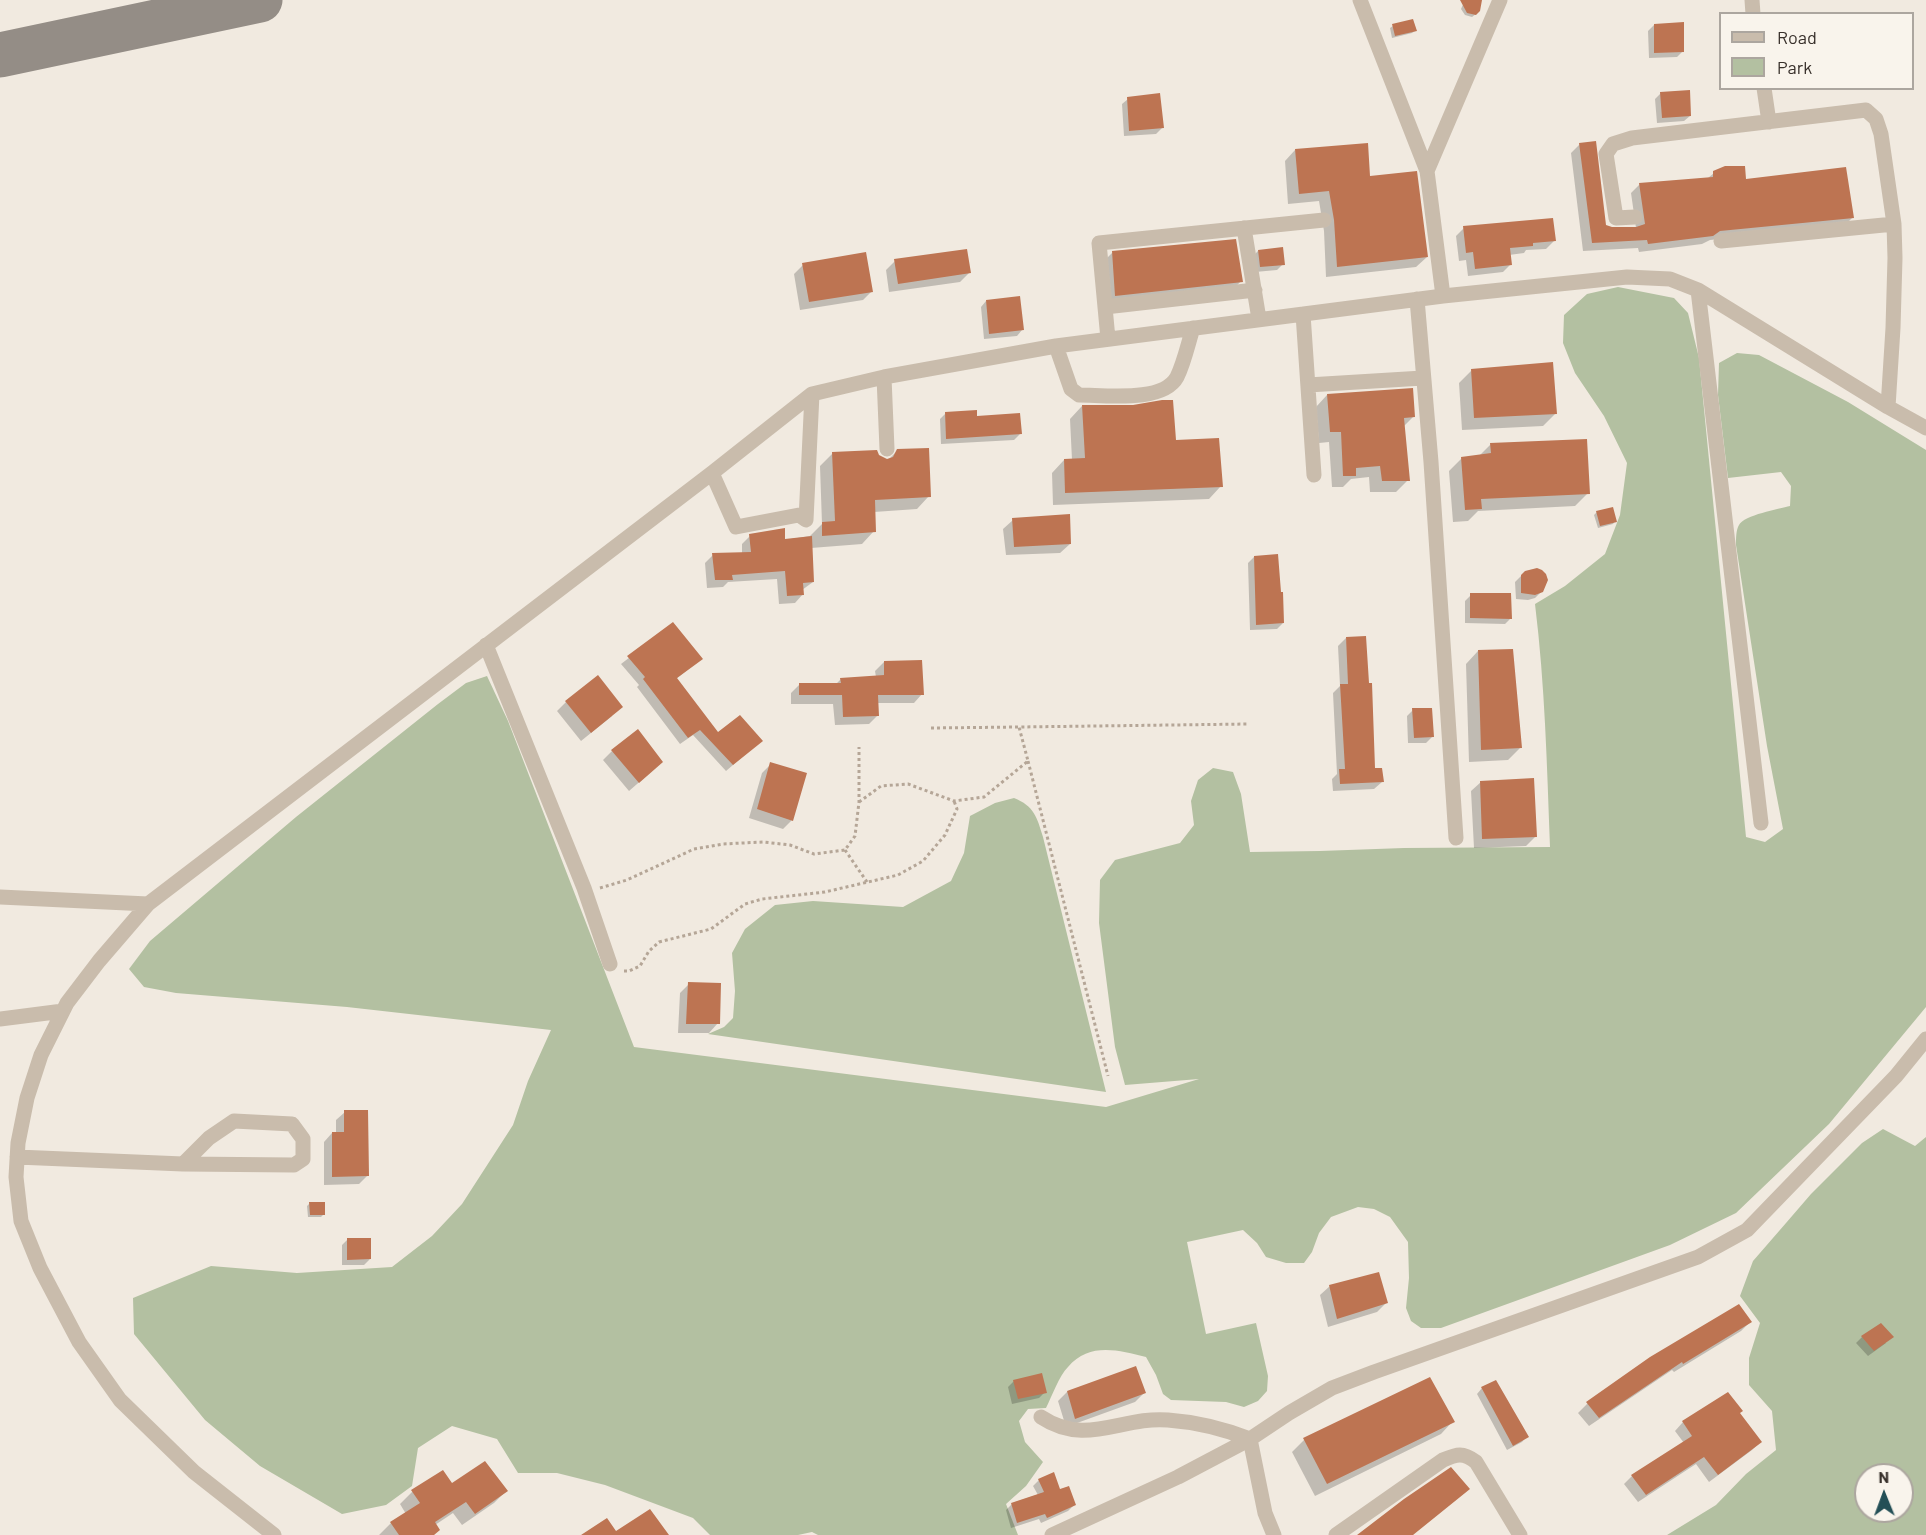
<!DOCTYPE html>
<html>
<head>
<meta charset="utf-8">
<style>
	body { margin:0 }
	#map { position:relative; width:1926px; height:1535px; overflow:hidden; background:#f1eae0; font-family:Barlow,sans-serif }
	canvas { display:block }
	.legend { position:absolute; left:1719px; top:12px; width:195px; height:78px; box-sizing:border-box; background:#f9f4ec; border:2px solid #aca69f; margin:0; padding:8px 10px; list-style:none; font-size:18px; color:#38302b }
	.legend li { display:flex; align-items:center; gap:12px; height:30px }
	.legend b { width:30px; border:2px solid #aca69f }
	.north { position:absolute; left:1854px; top:1463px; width:60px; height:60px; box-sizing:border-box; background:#f9f4ec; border:2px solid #aca69f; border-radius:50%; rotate:359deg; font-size:16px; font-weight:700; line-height:24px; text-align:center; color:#38302b }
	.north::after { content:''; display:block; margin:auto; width:21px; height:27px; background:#234f56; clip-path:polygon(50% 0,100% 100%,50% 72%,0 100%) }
</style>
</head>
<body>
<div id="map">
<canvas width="1926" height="1535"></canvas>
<ul class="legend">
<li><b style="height:8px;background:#c9bcac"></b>Road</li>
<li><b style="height:16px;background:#b3c0a1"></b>Park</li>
</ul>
<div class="north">N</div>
</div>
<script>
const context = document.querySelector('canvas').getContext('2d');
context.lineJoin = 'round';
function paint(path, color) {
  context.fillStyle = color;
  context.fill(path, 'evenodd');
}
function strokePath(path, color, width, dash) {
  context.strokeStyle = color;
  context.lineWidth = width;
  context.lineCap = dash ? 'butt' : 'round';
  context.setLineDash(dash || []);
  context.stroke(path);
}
paint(new Path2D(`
	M1618 287 1674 298 1688 313 1699 358 1746 837 1765 842 1783 829 1767 746 1736 545C1736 538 1736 530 1739 525 1744 515 1779 509 1790 506L1791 486 1781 472 1728 478 1718 395 1719 363 1737 353 1759 355 1848 402 1926 450V1007L1829 1124 1736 1213 1670 1245 1441 1328H1421L1411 1321 1406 1308 1409 1278 1408 1242 1390 1217 1374 1209 1358 1207 1331 1217 1319 1233 1312 1252 1304 1263H1286L1266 1257 1257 1243 1243 1230 1187 1242 1206 1334 1256 1323 1268 1376 1267 1391 1258 1401 1244 1407 1226 1402 1171 1400 1163 1394 1156 1375 1146 1357C1118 1350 1089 1342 1068 1367 1059 1376 1052 1396 1046 1408L1028 1409 1019 1421 1025 1442 1043 1462 1026 1486 1006 1504 1018 1535H818L812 1532 798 1535H710L693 1518 605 1485 557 1473H518L497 1439 452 1426 418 1448 412 1486 386 1505 342 1514 260 1466 205 1420 134 1334 133 1298 211 1266 297 1273 392 1267 432 1236 462 1204 513 1125 528 1081 551 1030 347 1007 176 993 144 987 129 969 150 941 296 817 438 704 466 683 487 676 508 721 634 1047 1106 1107 1199 1079 1125 1085 1115 1047 1099 923 1100 880 1115 860 1180 843 1194 825 1191 801 1198 780 1213 768 1233 772 1241 794 1250 852 1320 851 1404 848 1550 847C1547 766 1545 685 1535 604L1565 586 1605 554 1620 515 1627 463 1604 416 1575 373 1563 343 1564 315 1587 294Z
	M1014 798C1034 806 1037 817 1043 837L1106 1092 708 1034 724 1027 733 1018 735 991 732 953 745 929 775 905 813 901 903 907 951 881 964 853 970 816 995 803Z
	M1883 1129 1915 1146 1926 1137V1535H1667L1716 1505 1746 1474 1776 1450 1772 1411 1749 1385V1358L1760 1323 1740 1296 1753 1261 1786 1223 1811 1194 1862 1143ZM1866 1475H1902V1511H1866Z`), '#b3c0a1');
paint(new Path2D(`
	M1465 0H1477L1476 14 1472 17 1465 15 1461 9Z
	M1654 25 1683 51 1677 57 1649 58 1648 31Z
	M1393 26 1415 31 1412 33 1392 38 1390 28Z
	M1661 93 1690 116 1684 121 1657 123 1655 99Z
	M1128 99 1162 128 1156 134 1124 136 1122 104Z
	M1580 144 1605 226 1612 229 1636 228 1631 193 1640 184 1708 178 1714 173 1745 181 1852 218 1843 227 1710 240 1702 244 1639 252 1638 248 1583 251 1571 153Z
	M1295 150 1368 178 1427 257 1416 267 1326 277 1324 231 1319 201 1288 204 1285 161Z
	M1464 228 1554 241 1546 249 1526 250 1524 253 1509 255 1511 264 1503 272 1468 276 1466 260 1459 261 1456 236Z
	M1258 251 1283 264 1277 270 1255 272 1252 257Z
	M1112 253 1241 281 1229 294 1103 308 1100 265Z
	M895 261 969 273 960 282 889 292 886 270Z
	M803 265 872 291 863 300 800 310 794 274Z
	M986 301 1022 330 1017 336 984 339 981 307Z
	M1471 371 1556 413 1543 426 1462 430 1459 383Z
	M1327 395 1413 417 1403 427 1408 480 1396 492H1370L1369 477 1351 479 1343 487H1332L1329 442 1319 443 1316 407Z
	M1082 406 1175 442 1221 486 1209 499 1053 505 1052 473 1064 460H1072L1070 419Z
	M946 413 976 417 1020 434 1014 440 941 444 940 419Z
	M1491 444 1588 493 1575 506 1478 511 1468 521 1453 522 1449 471 1462 458 1479 456Z
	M897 451 929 496 917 509 874 512V531L862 544 811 548 813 582 802 590 803 594 795 603 779 604 777 579 728 582 723 587 707 588 705 563 713 555 742 554V544L750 536 784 540 810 536 822 524 820 466 833 453 878 456 888 460Z
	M1597 512 1615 521 1613 524 1598 528 1594 515Z
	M1013 520 1070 544 1060 553 1006 555 1003 529Z
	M1254 557 1283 623 1277 629 1250 630 1248 563Z
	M1525 572 1542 591 1535 598 1528 600 1516 599 1515 582Z
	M1471 595 1511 618 1505 624 1465 623V601Z
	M673 624 701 659 676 679 718 734 754 747 726 771 693 735 680 744 637 687 639 685 621 664Z
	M1346 638 1373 770 1382 782 1374 789 1333 791 1332 779 1337 774 1333 693 1340 686 1338 646Z
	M1478 651 1520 748 1508 760 1469 762 1466 664Z
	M884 662 922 694 914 703H877L878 715 869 724 835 725 833 704H791V693L800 684H836L841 679 876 677 875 671Z
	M566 702 612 716 581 741 557 711Z
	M1413 710 1432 737 1426 743H1408L1407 716Z
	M612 751 652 771 629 791 603 760Z
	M771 764 792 820 783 829 749 818 762 773Z
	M1481 782 1535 837 1526 846 1474 848 1471 791Z
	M689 984 718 1023 709 1033H678L680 993Z
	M345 1112 368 1175 359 1184 324 1185V1142L332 1133H336V1120Z
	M310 1203 323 1215 321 1217H308L307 1206Z
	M348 1239 370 1259 364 1265H342V1245Z
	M1330 1286 1386 1303 1377 1312 1328 1327 1320 1295Z
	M1750 1322 1741 1331 1674 1372 1672 1370 1589 1426 1578 1413 1587 1404 1651 1359Z
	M1862 1337 1886 1343 1868 1356 1856 1343Z
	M1014 1381 1045 1392 1039 1398 1012 1404 1008 1387Z
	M1482 1388 1527 1436 1522 1442 1507 1450 1477 1394Z
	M1067 1392 1144 1393 1135 1402 1066 1427 1058 1401Z
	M1738 1413 1760 1442 1752 1450 1709 1482 1696 1464 1638 1502 1624 1484 1632 1476 1684 1443 1675 1431 1683 1422Z
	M1453 1421 1441 1434 1315 1496 1292 1452 1304 1440Z
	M1039 1480 1060 1491 1074 1505 1068 1511 1041 1523 1039 1519 1011 1528 1006 1510 1012 1504 1038 1495 1033 1486Z
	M452 1485 506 1491 494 1503 462 1525 453 1513 435 1525 433 1535H379L391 1523 406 1514 400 1504 412 1492Z`), '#0003');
strokePath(new Path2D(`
	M0 55 260 0`), '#948d86', 45);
paint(new Path2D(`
	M1460 0H1482L1480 11 1476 15 1467 13Z
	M1413 19 1417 31 1395 36 1392 24Z
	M1684 22V52L1654 53V24Z
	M1690 90 1691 116 1662 118 1660 92Z
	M1160 93 1164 128 1129 131 1127 97Z
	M1596 141 1606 225 1612 227H1636L1645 224 1639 183 1713 177V171L1725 166H1745L1746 179 1846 167 1854 218 1720 231 1713 236 1648 244 1647 240 1592 243 1579 143Z
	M1368 143 1370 176 1417 171 1428 257 1337 267 1334 220 1329 191 1299 194 1295 149Z
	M1553 218 1556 241 1533 243V246L1510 248 1512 265 1475 269 1473 252 1466 253 1463 226Z
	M1236 239 1243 282 1115 296 1112 251Z
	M1283 247 1285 265 1260 267 1258 250Z
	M967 249 971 273 898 284 894 259Z
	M866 252 873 292 809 302 802 263Z
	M1020 296 1024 330 989 334 986 300Z
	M1553 362 1557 414 1474 418 1471 369Z
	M1413 388 1415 417 1404 418 1410 481H1382L1380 466 1356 468V476H1343L1341 432H1330L1327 394Z
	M1162 400H1173L1176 440 1219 438 1223 487 1065 493 1064 459 1085 458 1082 405H1133Z
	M977 410V416L1020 413 1022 434 946 439 945 412Z
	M1587 439 1590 494 1481 499 1482 509 1465 510 1461 457 1491 453 1490 443Z
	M929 448 931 497 875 500 876 532 822 536V522L835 521 832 452 877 450 879 455 887 459 893 457 897 449Z
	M1613 507 1617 522 1600 526 1596 511Z
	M1070 514 1071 544 1014 547 1012 518Z
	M785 528V539L812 536 814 582 803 583 804 595 787 596 785 571 732 575 733 580H715L712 553 751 552 749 534Z
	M1278 554 1281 592H1283L1284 623 1256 625 1254 556Z
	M1537 568 1542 570 1546 574 1548 580 1543 592 1535 595 1521 593V575L1525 571Z
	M1470 593H1511L1512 619 1470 618Z
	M673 622 703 659 677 678 718 732 740 715 763 741 733 765 700 730 688 738 643 679 645 677 627 656Z
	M1366 636 1369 683H1372L1375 768H1382L1384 782 1340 784 1339 769H1345L1340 684H1348L1346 637Z
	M1513 649 1522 748 1481 750 1478 650Z
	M922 660 924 695H878L879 716 843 717 842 695H799V683H841L840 678 884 675V661Z
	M598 675 623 707 591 733 565 701Z
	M1412 708H1432L1434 737 1414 738Z
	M638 729 663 762 639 783 611 750Z
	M770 762 807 773 793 821 757 809Z
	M1534 778 1537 837 1482 839 1480 781Z
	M688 982 721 983 720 1024H686Z
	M344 1110H368L369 1176 332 1177V1132H344Z
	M309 1202H325V1215H310Z
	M347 1238H371V1259L347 1260Z
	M1379 1272 1388 1303 1337 1319 1329 1285Z
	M1739 1304 1752 1322 1683 1364 1682 1362 1599 1418 1586 1402 1650 1357Z
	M1881 1323 1894 1337 1874 1351 1861 1336Z
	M1136 1366 1146 1393 1075 1419 1067 1391Z
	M1042 1373 1047 1393 1018 1399 1013 1380Z
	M1430 1377 1455 1422 1327 1484 1303 1438Z
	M1496 1380 1529 1437 1513 1446 1481 1387Z
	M1728 1392 1743 1411 1740 1413 1762 1442 1718 1475 1704 1457 1646 1495 1631 1475 1692 1436 1682 1421Z
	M485 1461 508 1491 475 1514 466 1502 435 1522 440 1530 434 1535H399L390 1522 420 1503 411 1490 443 1470 452 1483Z
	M1451 1467 1470 1489 1413 1535H1357L1404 1499Z
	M1054 1472 1060 1489 1069 1486 1076 1505 1047 1518 1045 1514 1017 1523 1011 1503 1044 1492 1038 1479Z
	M650 1509 669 1535H581L607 1518 616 1531Z`), '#bd7452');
strokePath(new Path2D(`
	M931 728 1019 727
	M1028 761 1108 1076
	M859 802 881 786 908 784 954 801 984 797 1028 761 1019 727 1248 724
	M845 850 867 882
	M600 888 627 880 694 849 723 844 763 842 790 845 814 854 845 850 855 836 859 802V747
	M624 971H629L640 966 649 951 659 942 711 929 745 904 762 899 825 892 898 875 923 861 945 835 957 809 954 801`), '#b5a697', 3, [3, 3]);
strokePath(new Path2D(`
	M1360 0 1427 171
	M1752 0 1753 14
	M1764 88 1769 122
	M1635 217 1616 218 1606 154 1613 144 1632 138 1866 110 1876 119 1881 134 1894 224 1895 258 1893 328 1888 407
	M1244 228 1259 319
	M1721 241 1894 224
	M1698 290 1761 823
	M1443 296 1427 171 1500 0
	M1417 299 1431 462 1456 838
	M1105 307 1255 290
	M1303 314 1314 475
	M1108 339 1099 243 1324 220
	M1056 346 1071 389 1079 395C1105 395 1163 403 1177 377 1184 363 1188 344 1193 328
	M884 377 887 449
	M1308 385 1423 378
	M712 473 736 527 799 515 806 520 812 394
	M486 645 584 888 610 964
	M0 897 148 904
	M0 1019 63 1011
	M17 1157 183 1164 294 1165 303 1159V1139L292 1124 234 1121 209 1138 183 1164
	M1041 1417C1086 1447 1122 1416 1168 1420 1196 1422 1224 1429 1250 1439L1265 1513 1274 1535
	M274 1535 194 1472 120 1400 79 1342 40 1268 21 1221 16 1177 18 1143 27 1098 41 1055 67 1003 99 961 148 904 712 473 812 394 884 377 1056 346 1443 296 1627 277 1670 279 1698 290 1888 407 1926 428
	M1052 1535 1178 1477 1250 1439 1289 1413 1332 1388 1374 1372 1698 1257 1747 1230 1896 1076 1926 1039
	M1336 1535 1443 1460C1457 1454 1463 1452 1476 1462L1520 1535`), '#c9bcac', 15);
</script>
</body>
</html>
